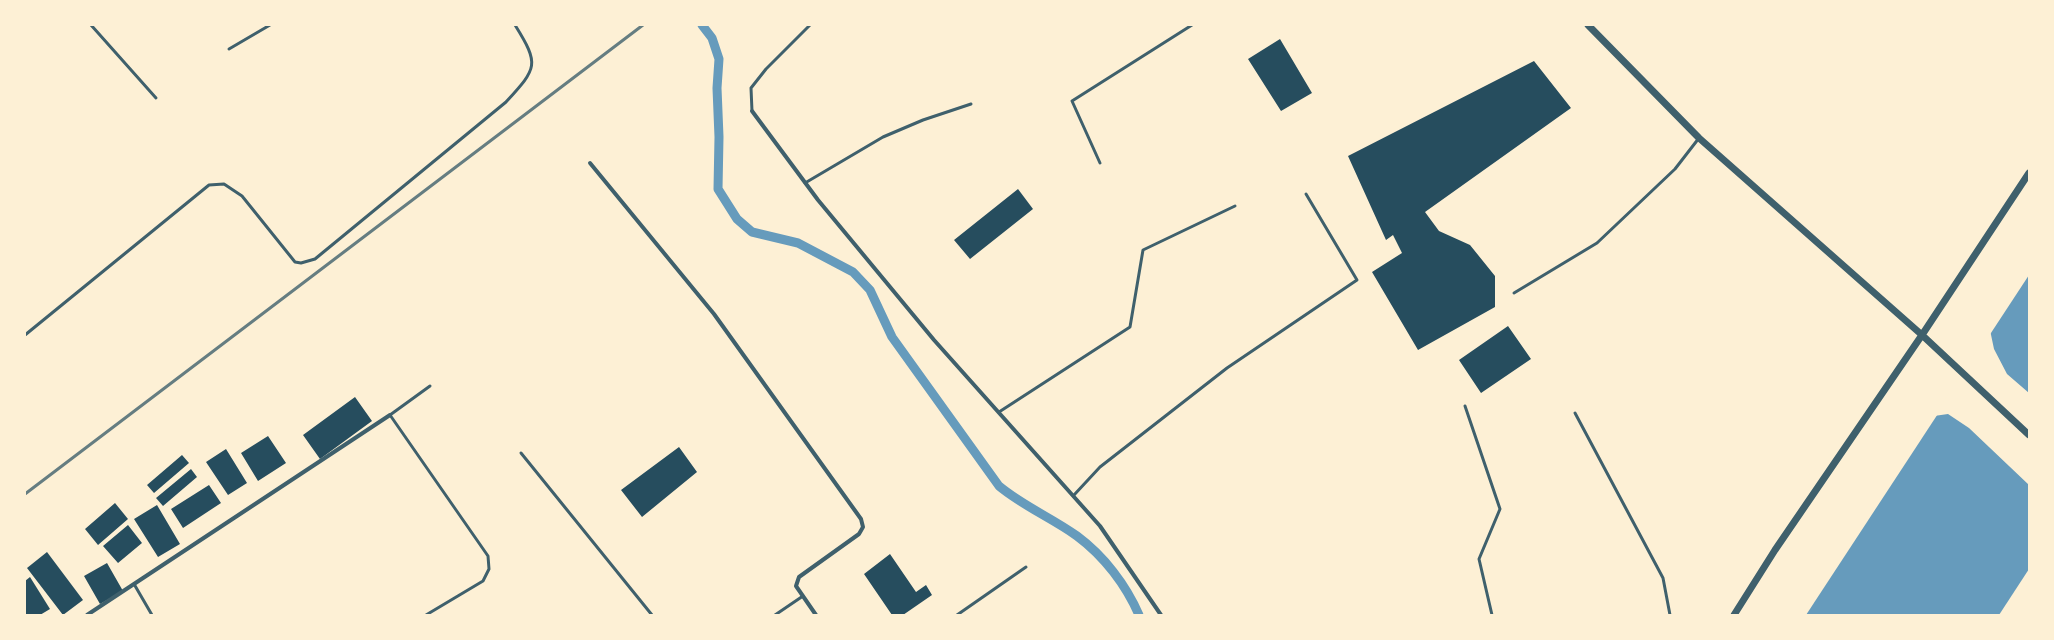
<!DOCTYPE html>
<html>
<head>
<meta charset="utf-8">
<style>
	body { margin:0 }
	#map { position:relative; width:2054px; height:640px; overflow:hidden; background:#fdf0d5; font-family:Inter,sans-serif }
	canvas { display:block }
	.frame { position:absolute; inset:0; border:26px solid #fdf0d5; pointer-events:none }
</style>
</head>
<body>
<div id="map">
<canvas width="2054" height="640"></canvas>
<div class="frame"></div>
</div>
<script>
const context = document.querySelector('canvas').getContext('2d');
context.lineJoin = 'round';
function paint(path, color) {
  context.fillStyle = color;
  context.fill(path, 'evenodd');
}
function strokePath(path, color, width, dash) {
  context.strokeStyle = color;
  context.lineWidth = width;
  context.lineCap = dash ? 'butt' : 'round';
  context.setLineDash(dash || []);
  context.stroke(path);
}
paint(new Path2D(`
	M2029 275V569L1999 615H1806Z`), '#669bbc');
paint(new Path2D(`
	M1990 330 1994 349 2007 374 2029 393V485L1969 428 1948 414 1934 416Z`), '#fdf0d5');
strokePath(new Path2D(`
	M702 25 712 38 719 59 717 88 719 137 718 189 737 219 752 232 798 243 853 272 870 290 892 337 999 486C1023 506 1052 518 1077 536 1104 556 1126 585 1139 615`), '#669bbc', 9);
paint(new Path2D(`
	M1280 39 1312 93 1281 111 1248 59Z
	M1534 61 1571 108 1425 212 1439 231 1470 245 1495 276V307L1418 350 1372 272 1402 253 1393 235 1386 240 1348 156Z
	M1018 189 1033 209 970 259 954 240Z
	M1508 326 1531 359 1481 393 1459 360Z
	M355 397 372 421 320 459 303 435Z
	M268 436 286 463 258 481 241 453Z
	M679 447 697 472 642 517 621 490Z
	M226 449 247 483 228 495 206 462Z
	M182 455 189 463 154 493 147 485Z
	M191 469 197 477 163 506 156 498Z
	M209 485 221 503 183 528 171 509Z
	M115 503 128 519 98 545 85 529Z
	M157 505 180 544 158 557 134 519Z
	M128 525 142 543 118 563 103 546Z
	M47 552 83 600 63 615 27 568Z
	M890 554 916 592 926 585 932 595 903 615H892L864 574Z
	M107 563 123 591 100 604 84 576Z
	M30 577 50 609 40 615H25V581Z`), '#264d5e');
strokePath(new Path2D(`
	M91 25 156 98
	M229 49 270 25
	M752 111 751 88 766 69 810 25
	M1100 163 1072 101 1192 25
	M805 183 883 137 923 120 971 104
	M1514 293 1597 243 1675 169 1699 138
	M25 335 209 185 224 184 242 196 295 262 301 263 315 259 506 102C537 68 540 65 515 25
	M1465 406 1500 509 1479 559 1492 615
	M999 412 1130 327 1143 250 1235 206
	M1575 413 1663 578 1670 615
	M521 453 652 615
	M1074 495 1100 467 1227 368 1357 280 1306 194
	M134 584 152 615
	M426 615 483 581 489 569 488 556 390 415 430 386
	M775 615 803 596
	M957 615 1026 567`), '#3f606c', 3);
strokePath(new Path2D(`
	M752 111 818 200 934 340 1100 526 1161 615
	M590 163 714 314 861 519 863 527 859 534 799 577 796 586 816 615
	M87 615 390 415`), '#3f606c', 4);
strokePath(new Path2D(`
	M1588 25 1699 138 1922 335 2029 435
	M1734 615 1775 550 1922 335 2029 173`), '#3f606c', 7);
strokePath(new Path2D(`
	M25 494 643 25`), '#657d81', 3);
</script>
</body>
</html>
